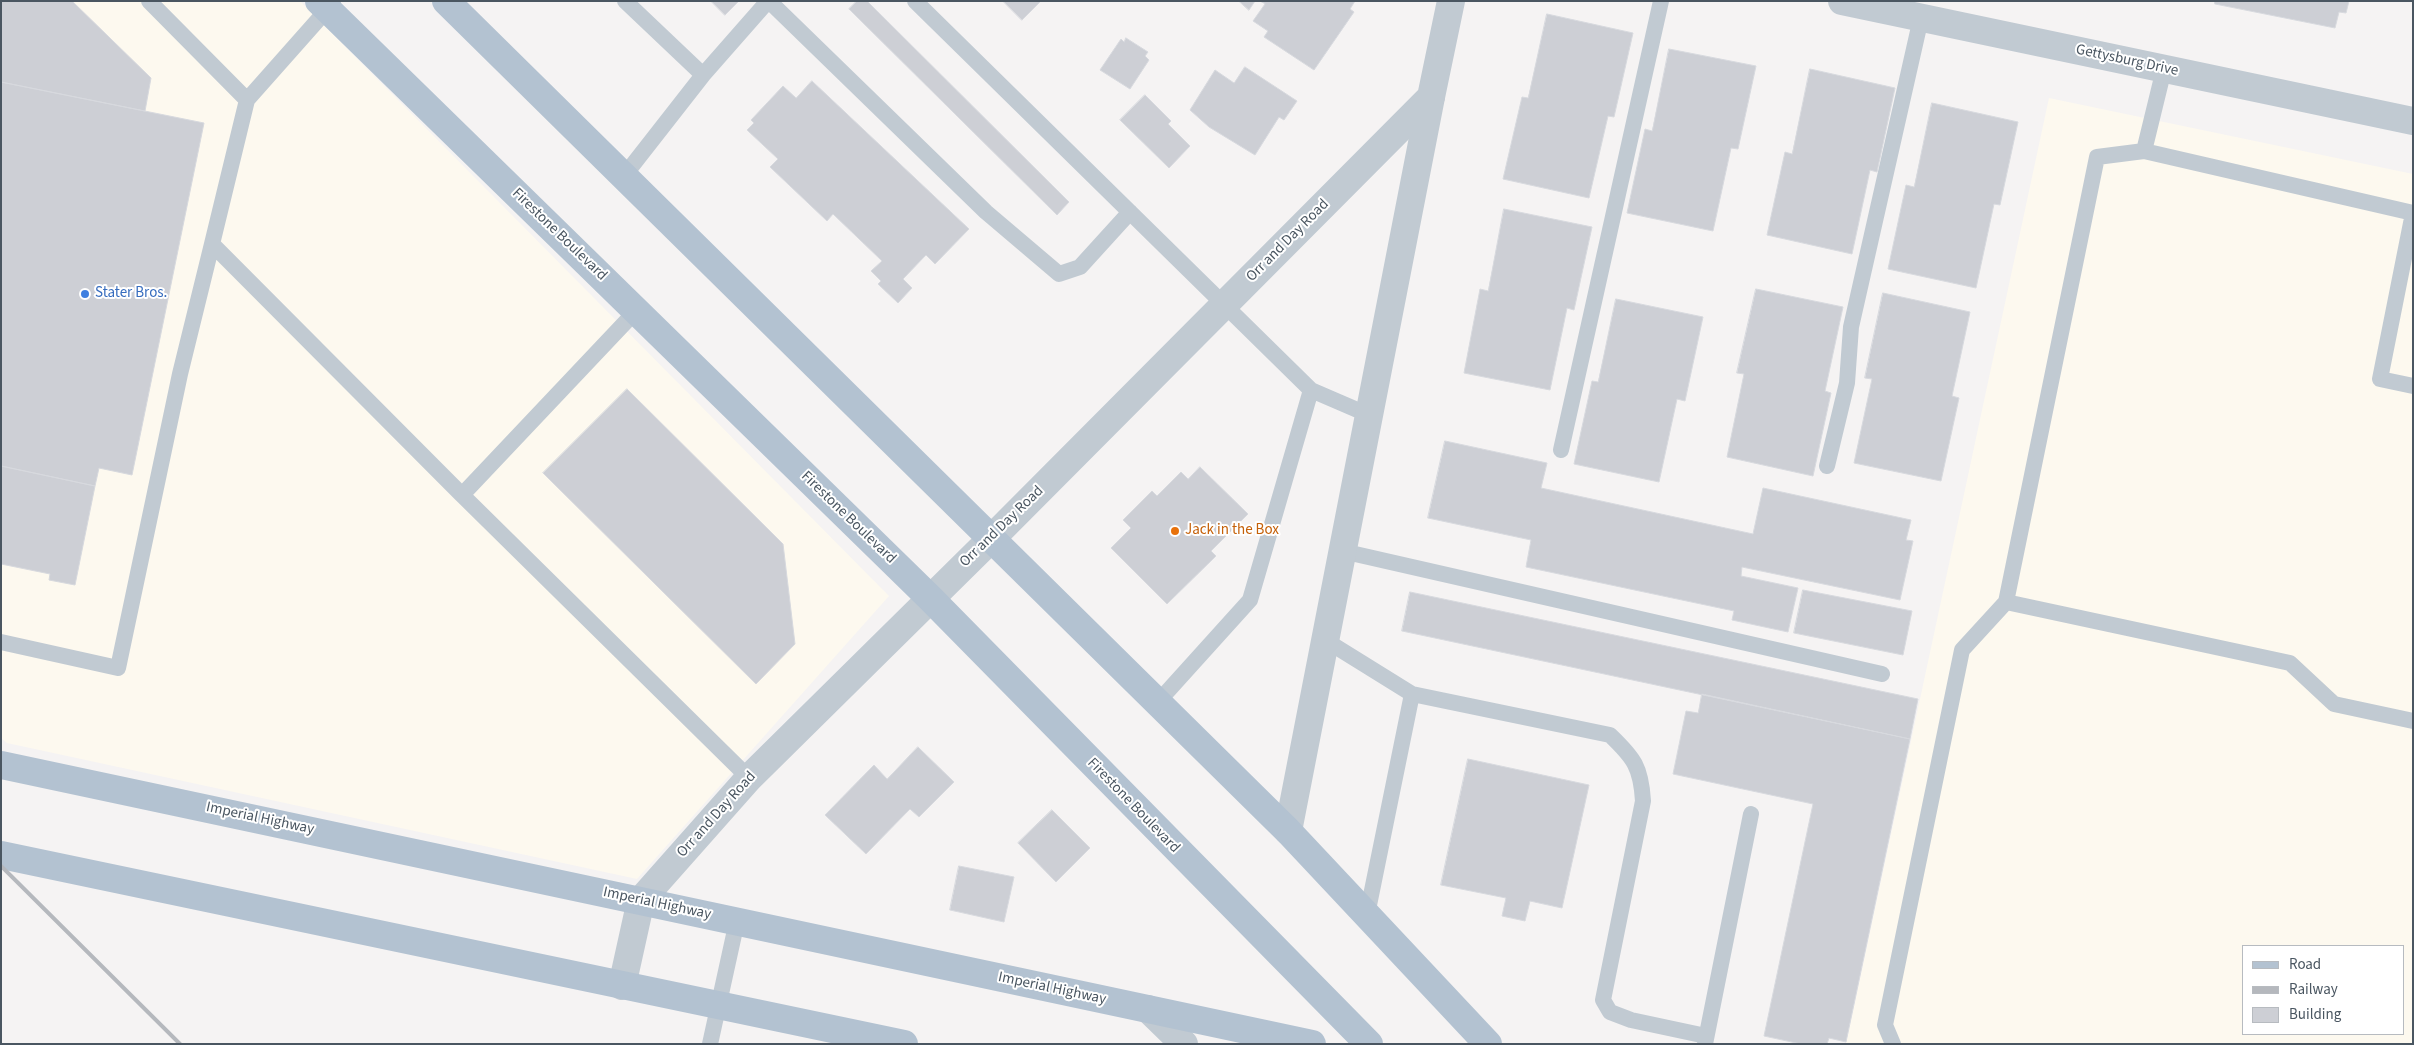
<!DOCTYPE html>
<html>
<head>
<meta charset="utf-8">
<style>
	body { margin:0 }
	#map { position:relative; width:2414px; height:1045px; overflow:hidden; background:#f5f3f3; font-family:"Source Sans 3",sans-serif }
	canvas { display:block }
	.frame { position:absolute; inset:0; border:2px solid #4a5661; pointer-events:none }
	.legend { position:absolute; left:2242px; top:945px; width:162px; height:90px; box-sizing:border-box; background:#fff; border:1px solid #b7bbc0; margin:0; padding:6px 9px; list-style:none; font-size:15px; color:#4a5661 }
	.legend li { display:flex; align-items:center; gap:10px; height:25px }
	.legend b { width:25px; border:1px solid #b7bbc0 }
</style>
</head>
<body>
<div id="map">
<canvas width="2414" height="1045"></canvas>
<div class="frame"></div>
<ul class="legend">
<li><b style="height:6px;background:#b3c2d1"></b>Road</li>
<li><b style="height:6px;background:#b5b8bd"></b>Railway</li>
<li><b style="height:14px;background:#cdcfd5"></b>Building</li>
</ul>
</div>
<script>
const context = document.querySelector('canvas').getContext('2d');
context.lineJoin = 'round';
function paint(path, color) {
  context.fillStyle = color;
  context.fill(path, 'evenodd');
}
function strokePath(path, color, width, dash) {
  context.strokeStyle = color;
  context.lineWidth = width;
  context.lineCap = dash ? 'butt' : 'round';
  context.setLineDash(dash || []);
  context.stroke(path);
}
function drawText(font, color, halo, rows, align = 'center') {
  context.font = font + ' "Source Sans 3",sans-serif';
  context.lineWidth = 4;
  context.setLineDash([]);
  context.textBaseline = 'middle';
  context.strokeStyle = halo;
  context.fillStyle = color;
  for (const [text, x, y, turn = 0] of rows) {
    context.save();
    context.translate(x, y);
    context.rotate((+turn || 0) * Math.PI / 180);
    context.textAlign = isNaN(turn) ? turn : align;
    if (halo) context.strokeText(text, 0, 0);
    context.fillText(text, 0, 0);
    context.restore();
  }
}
paint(new Path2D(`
	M1 1H300L889 596 637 879 7 743 1 738Z
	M2049 98 2413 174V1044H1846ZM2243 946H2403V1034H2243Z`), '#fdf9ef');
const building = new Path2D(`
	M1 1H72L151 78 145 111 1 82Z
	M711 1H739L725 15Z
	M857 1H867L1069 202 1057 215 849 9Z
	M1003 1H1041L1022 20Z
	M1239 1H1255L1249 10Z
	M1260 1H1355L1350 9 1354 12 1314 70 1264 37 1268 31 1253 21 1265 4Z
	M2215 1H2349L2346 13 2339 12 2335 28 2215 4Z
	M1547 14 1633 33 1614 117 1608 116 1589 198 1503 179 1522 97 1528 98Z
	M1126 38 1148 52 1145 56 1149 60 1130 89 1100 70 1121 39 1124 42Z
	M1669 49 1756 66 1738 149 1731 148 1713 231 1627 213 1645 129 1652 131Z
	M1245 67 1297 101 1284 120 1279 117 1255 155 1209 127 1190 110 1215 70 1234 83Z
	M1810 69 1895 88 1877 172 1870 170 1852 254 1767 235 1785 152 1792 154Z
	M812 81 969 229 935 264 926 255 903 279 912 288 898 303 878 284 881 281 871 271 882 261 833 214 827 221 770 167 778 159 747 130 754 123 751 120 783 86 796 98Z
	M1 82 204 123 132 475 99 468 95 486 1 466Z
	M1145 95 1171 121 1168 124 1190 146 1169 168 1120 120Z
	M1932 103 2018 122 2000 205 1994 204 1976 288 1888 269 1906 185 1914 187Z
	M1504 209 1592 227 1574 310 1567 308 1550 390 1464 373 1480 289 1488 291Z
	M1756 289 1843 307 1825 391 1831 393 1813 476 1727 457 1744 374 1737 373Z
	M1883 293 1970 312 1952 396 1959 398 1941 481 1854 463 1872 379 1865 378Z
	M1616 299 1703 317 1685 401 1677 399 1659 482 1574 464 1592 381 1598 382Z
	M627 389 783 544 795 644 756 684 543 473Z
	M1445 441 1547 463 1541 488 1753 534 1763 488 1911 520 1906 540 1913 541 1900 600 1742 567 1741 576 1798 588 1788 632 1732 620 1734 611 1526 567 1531 540 1428 518Z
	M1 466 95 486 75 585 49 580 50 574 1 564Z
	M1200 467 1248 514 1211 551 1216 556 1167 604 1111 548 1131 528 1123 520 1152 491 1157 496 1181 472 1188 479Z
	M1803 590 1912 611 1903 655 1794 633Z
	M1410 592 1918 699 1910 739 1402 631Z
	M1702 694 1910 739 1846 1042 1829 1038 1827 1044H1801L1764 1036 1813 804 1673 774 1686 711 1698 713Z
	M918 747 954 782 919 817 910 809 866 854 825 815 874 765 887 779Z
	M1468 759 1589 785 1562 908 1530 901 1525 921 1502 916 1506 898 1441 885Z
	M1052 810 1090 848 1056 882 1018 843Z
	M959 866 1014 877 1004 922 950 910Z`);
paint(building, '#cdcfd5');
strokePath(building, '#d7d9de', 1);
strokePath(new Path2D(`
	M149 1 247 100
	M625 1 703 75
	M769 1 986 212 1059 274 1080 267 1130 212
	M915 1 1311 390 1250 600 1157 703
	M2144 151 2413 213 2380 379 2413 386
	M624 176 703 75 768 1
	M212 244 247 100 333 3
	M636 311 462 495 749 778
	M1311 390 1369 415
	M1561 450 1661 1
	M1827 466 1847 383 1851 327 1921 18
	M1342 551 1882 674
	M2006 602 2290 663 2334 704 2413 721
	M1325 640 1412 694 1610 735C1634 758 1641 767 1643 801L1603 1000 1610 1012 1631 1020 1706 1036
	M1 642 118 668 180 374 212 244 462 495
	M1367 915 1412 694
	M710 1044 737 921
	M1705 1044 1751 814
	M1893 1044 1885 1025 1962 650 2006 602 2097 157 2144 151 2164 69`), '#c1cad2', 16);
strokePath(new Path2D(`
	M1842 1 2413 121
	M1288 831 1431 97
	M622 986 641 900 749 778 990 540
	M1148 1009 1184 1044`), '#c1cad2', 28);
strokePath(new Path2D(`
	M990 540 1431 97 1451 1`), '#c1cad2', 28);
strokePath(new Path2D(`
	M319 1 930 598 1369 1044
	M446 1 1288 831 1488 1044
	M1 765 1312 1044
	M1 855 904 1044`), '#b3c2d1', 28);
strokePath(new Path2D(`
	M1 866 180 1044`), '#b5b8bd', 4);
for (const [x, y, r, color] of [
	[85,294,5,"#3f7fe0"],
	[1175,531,5,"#e8710a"]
]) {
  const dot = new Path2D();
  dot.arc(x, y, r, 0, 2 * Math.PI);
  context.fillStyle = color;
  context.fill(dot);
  strokePath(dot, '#fff', 2);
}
drawText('15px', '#4a5661', '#fff', [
	["Gettysburg Drive",2127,61,12],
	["Firestone Boulevard",559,235,44],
	["Orr and Day Road",1288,241,-45],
	["Firestone Boulevard",848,518,44],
	["Orr and Day Road",1002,527,-44],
	["Firestone Boulevard",1133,806,46],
	["Orr and Day Road",717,815,-48],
	["Imperial Highway",260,819,12],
	["Imperial Highway",657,904,12],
	["Imperial Highway",1052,989,12]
]);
drawText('15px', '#366cbe', '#fff', [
	["Stater Bros.",95,294]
], 'left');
drawText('15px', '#c56008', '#fff', [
	["Jack in the Box",1185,531]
], 'left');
</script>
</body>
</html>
